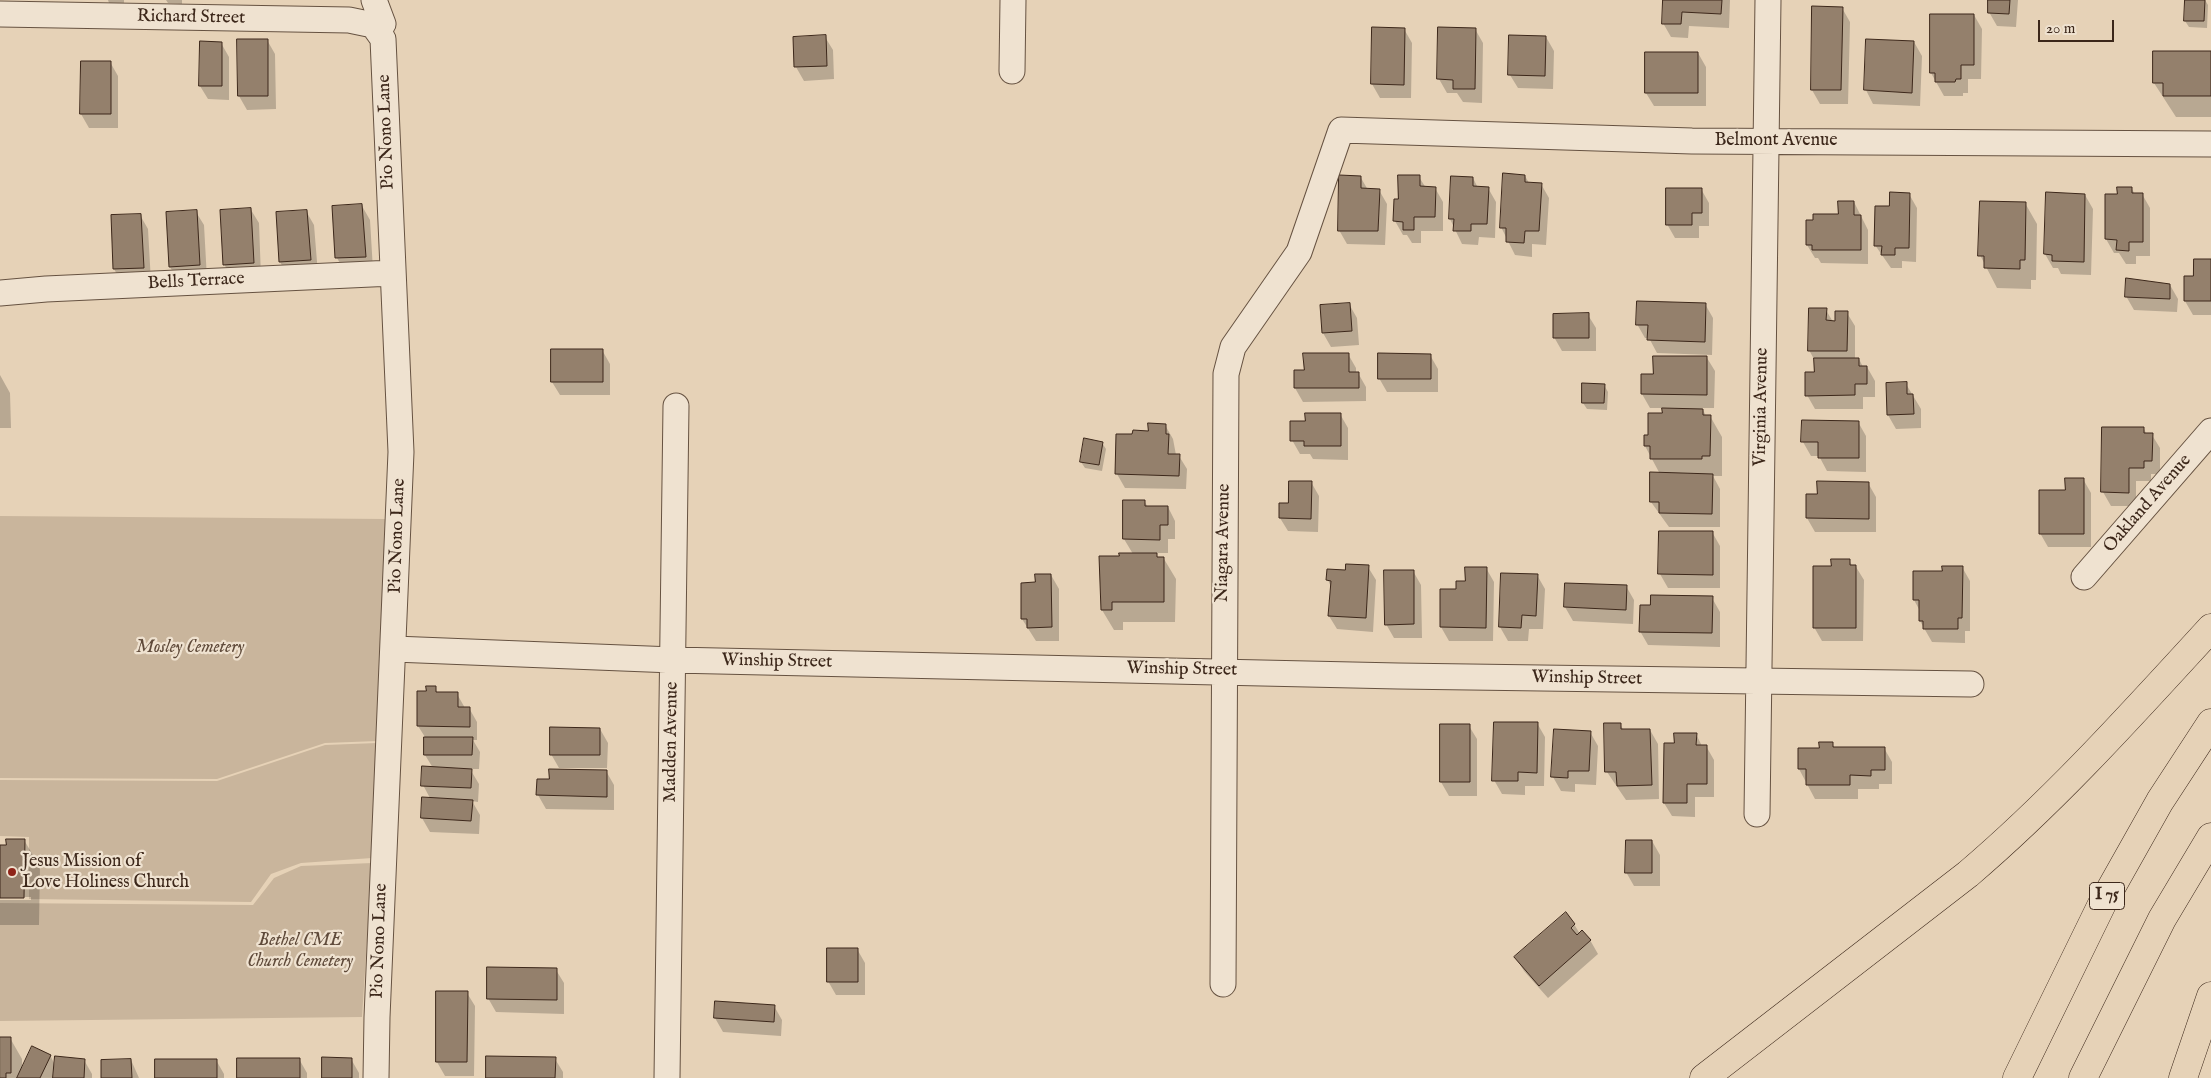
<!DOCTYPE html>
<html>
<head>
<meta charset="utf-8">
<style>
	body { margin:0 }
	#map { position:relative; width:2211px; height:1078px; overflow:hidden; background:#e6d2b7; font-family:"IM FELL English",serif }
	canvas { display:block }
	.scale { position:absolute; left:2038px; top:20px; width:76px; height:22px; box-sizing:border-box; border:2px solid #3c271a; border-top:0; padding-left:6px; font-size:15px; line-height:18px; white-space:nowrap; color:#3c271a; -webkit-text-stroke:4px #efe2d0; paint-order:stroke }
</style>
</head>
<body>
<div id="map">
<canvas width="2211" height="1078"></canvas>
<div class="scale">20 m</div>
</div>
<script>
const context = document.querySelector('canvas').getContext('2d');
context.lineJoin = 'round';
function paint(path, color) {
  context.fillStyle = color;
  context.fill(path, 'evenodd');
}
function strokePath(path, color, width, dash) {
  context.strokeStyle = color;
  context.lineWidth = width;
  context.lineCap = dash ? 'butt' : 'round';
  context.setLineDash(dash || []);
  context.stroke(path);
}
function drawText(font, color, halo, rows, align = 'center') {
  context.font = font + ' "IM FELL English",serif';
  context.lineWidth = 4.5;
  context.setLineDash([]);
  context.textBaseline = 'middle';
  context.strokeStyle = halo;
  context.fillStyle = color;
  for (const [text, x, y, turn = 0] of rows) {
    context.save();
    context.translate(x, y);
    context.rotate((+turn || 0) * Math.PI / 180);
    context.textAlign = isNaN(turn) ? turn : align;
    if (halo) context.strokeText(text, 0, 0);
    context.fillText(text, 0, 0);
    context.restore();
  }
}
paint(new Path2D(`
	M0 516 385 519 378 741 325 743 217 779 0 778Z
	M377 743 372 858 301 863 271 874 251 902 29 899V837L0 836V780L217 781 325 745Z
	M372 863 362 1017 0 1021V903L253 905 274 878 301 866Z`), '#c9b59c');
paint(new Path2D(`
	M108 0H124V3H109Z
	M166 0H182V4L168 3Z
	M1664 0H1730L1729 28 1689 26 1688 38 1671 37 1663 23Z
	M1989 0H2018L2016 27 1997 26 1989 12Z
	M2186 0H2205L2208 5 2207 28 2189 27 2185 21Z
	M1842 8 1850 22 1848 104H1820L1812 90Z
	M1974 15 1982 29 1981 79H1968V93H1963V96H1944L1931 73Z
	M1404 29 1412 43 1411 98H1380L1372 84Z
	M1475 29 1483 43 1482 103 1463 102 1457 93H1447L1439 79Z
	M825 37 833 50 834 79 804 81 796 67 795 38Z
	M1546 37 1554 51 1553 89 1518 88 1510 75Z
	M238 40H267L275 54 276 109 247 110 239 96Z
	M1868 40 1914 42 1922 56 1920 106 1873 104 1866 90Z
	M221 43 229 57V100L208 99 200 86Z
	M1698 53 1706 67V106H1654L1646 93Z
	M2211 53V117H2176L2154 83Z
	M82 62H110L118 76V128H89L81 114Z
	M1525 176 1529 183 1541 184 1549 198 1546 245 1532 244V257L1515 255 1501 227Z
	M1419 177 1426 188H1435L1443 202V231H1421V243H1412L1407 235H1403L1395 221 1399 200Z
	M1361 178 1368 190H1379L1387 204 1385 245 1347 244 1339 230Z
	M1473 178 1478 188H1488L1496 202 1495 238 1479 237 1478 245 1462 244 1450 219Z
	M2131 188 2135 194H2142L2150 208V256H2136V264H2126L2119 253H2114L2106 239 2118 196Z
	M1701 189 1709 203V226H1699V238H1675L1667 224Z
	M1909 194 1917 208 1916 262 1902 261V268H1891L1875 245 1891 207Z
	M2085 195 2093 209 2091 275 2061 274 2058 268H2053L2045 254Z
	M1854 202 1868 230V264L1821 263 1818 258H1815L1807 245Z
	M2025 203 2037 224 2036 280H2031V289L1997 288 1980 255Z
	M362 206 370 220 373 270 345 272 337 258Z
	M251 210 259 223 261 277 232 278 224 264Z
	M306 211 314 225 318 274 288 276 280 262Z
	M196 212 204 225 207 279 178 281 170 267Z
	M140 215 148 229 151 282 122 283 114 269Z
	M2211 261V315H2193L2185 301Z
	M2127 280 2170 285 2178 299 2177 312 2134 310 2126 296Z
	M1349 304 1357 318 1359 345 1331 347 1323 333Z
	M1705 304 1713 318 1712 355 1657 353 1649 338H1645L1637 324Z
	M1826 310 1833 322H1837L1847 313 1855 326V359H1859L1863 367H1867L1875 381V397H1863V409H1815L1807 395 1815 374V361L1809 350Z
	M1588 315 1596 328V351H1562L1554 337Z
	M602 350 610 364V395H560L552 382Z
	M1348 354 1356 368V373H1358L1366 387V401L1303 402 1295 388 1305 371Z
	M1430 355 1438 369V392H1387L1379 378Z
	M1707 358 1715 371 1714 408H1702L1706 416H1710L1722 437V476H1713L1720 489V527H1669L1651 502 1660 474 1645 446 1663 414V408H1650L1642 394 1654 375Z
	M0 375 10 393 11 428H0Z
	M1906 384 1921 409V428L1896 429 1888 415Z
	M1604 385 1608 392 1607 410 1587 409 1583 403Z
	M1340 414 1348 428V460L1313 459 1310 454H1300L1292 440 1306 422Z
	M1858 422 1866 436V472L1827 471 1819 456H1811L1803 442Z
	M1165 425 1173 439 1176 455 1179 456 1187 469 1186 489 1125 488 1117 474 1149 432Z
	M2144 429 2147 435H2152L2160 448V474H2151V481H2136V506H2111L2103 492Z
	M1102 443 1106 449 1102 471 1085 468 1081 462Z
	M2083 479 2091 493V547H2048L2040 533 2066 492Z
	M1311 482 1319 496 1318 532 1288 531 1280 518 1289 504Z
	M1868 483 1876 497V532H1815L1807 518 1818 496Z
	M1144 501 1148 507H1168L1175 521V539H1168V553H1155L1159 559H1164L1176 579 1175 622H1123V630H1114L1102 610 1120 557 1133 554 1124 539Z
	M1712 532 1720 546V588H1668L1660 574Z
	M1849 560 1853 567H1856L1864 580 1863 641H1822L1814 627 1832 567Z
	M1368 567 1376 580 1373 632 1337 629 1329 616 1331 587 1328 580 1347 571Z
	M1962 567 1970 581V631H1965V643L1932 642 1920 621V611L1914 600 1943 572Z
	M1486 568 1494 582 1493 641H1449L1441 627 1457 590Z
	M1413 571 1421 585 1422 638H1394L1386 624Z
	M1051 575 1059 589V641H1036L1022 619Z
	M1537 575 1545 589 1543 629H1529L1528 641H1508L1500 627Z
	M1566 584 1626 586 1634 600 1633 624 1573 621 1565 607Z
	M1712 598 1720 612V647L1648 645 1640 631Z
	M435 688 438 694H457L465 708H469L477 722V740H473L480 752 479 769H470L479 784 478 802 472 801 480 815 479 834 430 832 422 818 430 798 423 785 433 768 425 755V737L418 726 427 692Z
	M1537 723 1545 737 1544 786H1525V795L1502 794 1494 780Z
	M1620 724 1624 731 1650 730 1658 744 1659 799 1626 800 1607 772Z
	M1441 726H1469L1477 739V796H1449L1441 782Z
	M600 729 608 743 607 768H559L551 754Z
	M1590 732 1598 746 1596 785 1575 784V792L1561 791 1553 777Z
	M1696 734 1702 746H1706L1714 760V797H1695V817L1672 816 1664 803 1675 745Z
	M1832 744 1835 748H1884L1892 762V784H1879V789H1858V799H1815L1799 769 1820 749Z
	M606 771 614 785V810L546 809 538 795V781Z
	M24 840 40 867 39 925H0V900H31V897H0V847Z
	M1652 841 1660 855V886H1634L1626 872Z
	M1574 924 1580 934 1590 940 1598 954 1548 998 1524 971 1516 958Z
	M857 949 865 963V995H836L828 981Z
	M556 970 564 983V1014L496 1012 488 998Z
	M467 993 475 1006 474 1076H445L437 1062Z
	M774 1006 782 1020 781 1036 723 1032 715 1018Z
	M0 1038H10L22 1059V1071L50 1055 55 1065 84 1060 92 1074V1078H0Z
	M299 1059 307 1073V1078H238Z
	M351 1059 359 1073V1078H324Z
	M555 1059 563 1072V1078H487Z
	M131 1060 139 1078H103Z
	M216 1060 224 1074V1078H157Z`), '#0003');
const building = new Path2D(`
	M1663 0H1722L1721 14 1682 12 1681 24H1662Z
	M1988 0H2010L2009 14 1988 13Z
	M2185 0H2205L2204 21H2184Z
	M1812 6 1843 7 1841 90H1811Z
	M1930 14H1974V65H1961V79H1956L1955 82H1935V73H1930Z
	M1372 27 1405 28 1404 85 1371 84Z
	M1438 27 1476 28 1475 89H1453V80L1437 79Z
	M826 35 827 66 794 67 793 37Z
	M1509 35 1546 36 1545 76 1508 75Z
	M237 39H268V96H238Z
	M1866 39 1914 41 1912 93 1864 90Z
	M200 41 222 42V86H199Z
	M2153 51H2211V96H2163V83H2153Z
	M1645 52H1698V93H1645Z
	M81 61H111V114H80Z
	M1503 173 1525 175V182L1542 183 1539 231H1525L1524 243 1506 242V228H1500Z
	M1339 175 1361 176V188L1380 189 1378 231H1338Z
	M1398 175H1420V186L1436 187 1435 217H1414V230H1403V222L1393 221 1394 199H1398Z
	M1451 176 1473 177V186L1489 187 1487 224H1471V231H1453L1454 219H1449Z
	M2117 187H2132V193H2143V242H2129V251L2116 250 2117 240 2105 239V194H2117Z
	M1666 188H1702V213H1692V225H1666Z
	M1890 192 1910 193 1909 248H1895V255H1881L1882 246H1874L1875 206H1889Z
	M2046 192 2085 194 2084 262 2052 261V255L2044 254Z
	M1838 201H1854V215H1861V250H1812V245H1806V220H1813V214H1838Z
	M1980 201 2026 202 2025 260H2020V269L1984 268V256H1978Z
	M362 204 366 257 335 258 332 206Z
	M251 208 254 263 223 265 220 210Z
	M197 210 200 265 169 267 166 212Z
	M307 210 311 260 279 262 276 212Z
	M141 214 144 268 113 269 111 215Z
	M2194 259H2211V301H2184V276H2193Z
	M2126 278 2170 284V299L2125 297Z
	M1637 301 1706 303 1705 342 1647 340 1648 325H1636Z
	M1350 303 1352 331 1322 333 1320 305Z
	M1809 308H1827L1826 320 1835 321V311H1848L1847 351H1808Z
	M1589 313V338H1553V314Z
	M551 349H603V382H551Z
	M1303 353H1349V372H1359V388H1294V370H1304Z
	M1378 353 1431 354V379H1378Z
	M1653 356H1707V395L1641 394V374H1653Z
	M1814 358H1859V366H1867V384H1855V395L1805 396V372H1814Z
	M1907 382V394H1913L1914 414 1887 415 1886 383Z
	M1582 383 1605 384 1604 403H1582Z
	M1662 408 1703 409V415H1711L1710 456H1702V459H1650V446H1644V435H1648V413H1662Z
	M1305 413H1341V446H1304V441H1290V421H1305Z
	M1802 420 1859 421V458H1818V442H1801Z
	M1148 423 1166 424V434H1169L1168 454H1180L1179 476 1115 474 1116 434H1132L1133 430 1148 431Z
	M2102 427H2144V433H2153L2152 461H2144V468H2129V493L2101 492Z
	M1084 438 1103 442 1099 465 1080 462Z
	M1650 472 1713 474 1712 514 1659 513V502H1650Z
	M2065 478H2084V534H2039V490H2065Z
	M1289 481H1312L1311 519 1279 518V503H1288Z
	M1817 481 1869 482V519L1806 518V494H1817Z
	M1123 500H1145V506H1168V525H1160V540L1123 539Z
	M1659 531H1713V575L1658 574Z
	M1119 553H1157V557H1164V602H1112V610H1101L1099 556H1119Z
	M1831 559H1850V565H1856V628H1813V566H1831Z
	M1346 564 1369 565 1366 618 1328 616 1331 581 1326 580 1327 569 1345 570Z
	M1942 566H1963L1962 618H1958V629H1923V621H1919V600H1913V571H1942Z
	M1465 567H1487L1486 628 1440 627V589H1456V581H1465Z
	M1384 570H1414V624L1385 625Z
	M1501 573 1538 574 1536 616 1522 615 1521 628 1499 627Z
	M1035 574H1051L1052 627 1027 628V619H1021V583L1035 582Z
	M1565 583 1627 585 1626 610 1564 607Z
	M1651 595 1713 596 1712 633 1639 632 1640 605H1650Z
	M426 686H436V692H458V707H470V727L417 726V691H426Z
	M1494 722H1538L1537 773 1518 772V781H1492Z
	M1604 723H1621V729H1650L1652 785 1617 786 1616 772H1605Z
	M1440 724H1470V782H1440Z
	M550 727 600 728V755H550Z
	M1554 729 1591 731 1589 771H1568V778L1551 777Z
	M1674 733H1697L1696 745H1707V784H1687V803H1663L1664 743H1674Z
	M424 737H473L472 755H424Z
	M1819 742H1833V747H1885V770H1871V776L1850 775V785H1806V769H1798V748H1819Z
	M422 766 472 769 471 788 421 786Z
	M549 769 607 770V797L536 795 537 779H549Z
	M422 797 473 800 471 821 421 818Z
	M6 839H25L24 898H0V845H6Z
	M1626 840H1652V873H1625Z
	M1566 912 1575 924 1571 928 1577 935 1582 930 1591 940 1539 986 1514 957Z
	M827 948H858V982H827Z
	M487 967 557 968V1000L487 999Z
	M436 991H468L467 1062H436Z
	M715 1001 775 1005 774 1022 714 1018Z
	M0 1037H11V1073H6V1078H0Z
	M32 1046 51 1055 40 1078H17Z
	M55 1056 85 1059 84 1078H53Z
	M486 1056 556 1057 555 1078H486Z
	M322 1057 352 1058V1078H322Z
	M237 1058H300V1078H237Z
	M131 1059 132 1078H101V1060Z
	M155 1059H217V1078H155Z`);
paint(building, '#94806c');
strokePath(building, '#3c271a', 1);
const minor = new Path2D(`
	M374 0 383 24 378 31
	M0 14 349 20 373 25 383 39 401 452 377 1017 376 1078
	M1012 71 1013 0
	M0 293 46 289 393 273
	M2084 577 2211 431
	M394 649 673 660 1398 676 1971 684
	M1757 814 1768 0
	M1223 984 1226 374 1233 347 1299 252 1341 130 1692 141 2211 144
	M667 1078 676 406`);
const motorway = new Path2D(`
	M1704 1078 1968 874C2056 799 2133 713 2211 628
	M2017 1078 2102 904 2160 801 2211 723
	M2083 1078 2162 919 2211 837
	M2183 1078 2211 996`);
strokePath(minor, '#665241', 27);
strokePath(motorway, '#3c271a', 29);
strokePath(minor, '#efe2d0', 25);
strokePath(motorway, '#e6d2b7', 28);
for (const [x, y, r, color] of [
	[12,872,5,"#8f2418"]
]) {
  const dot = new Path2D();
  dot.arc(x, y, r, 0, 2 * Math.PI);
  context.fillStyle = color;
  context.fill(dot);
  strokePath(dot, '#efe2d0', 2);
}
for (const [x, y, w] of [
	[2107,896,35]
]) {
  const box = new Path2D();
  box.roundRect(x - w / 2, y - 13.5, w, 27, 4);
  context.fillStyle = '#efe2d0';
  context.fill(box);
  strokePath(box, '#3c271a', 1);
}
drawText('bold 16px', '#3c271a', null, [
	["I 75",2107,896]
]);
drawText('18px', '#3c271a', '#efe2d0', [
	["Richard Street",191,18,1],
	["Pio Nono Lane",387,132,-92],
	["Belmont Avenue",1776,141],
	["Bells Terrace",196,282,-3],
	["Virginia Avenue",1762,407,-89],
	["Oakland Avenue",2148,504,-49],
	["Pio Nono Lane",398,536,-88],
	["Niagara Avenue",1224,543,-89],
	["Winship Street",777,662,1],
	["Winship Street",1182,670,1],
	["Winship Street",1587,679,1],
	["Madden Avenue",672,742,-89],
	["Pio Nono Lane",380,941,-88]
]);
drawText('italic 18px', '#5f4a3a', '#efe2d0', [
	["Mosley Cemetery",190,648],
	["Bethel CME",300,941],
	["Church Cemetery",300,962]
]);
drawText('18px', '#3c271a', '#efe2d0', [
	["Jesus Mission of",22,862],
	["Love Holiness Church",22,883]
], 'left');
</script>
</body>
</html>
